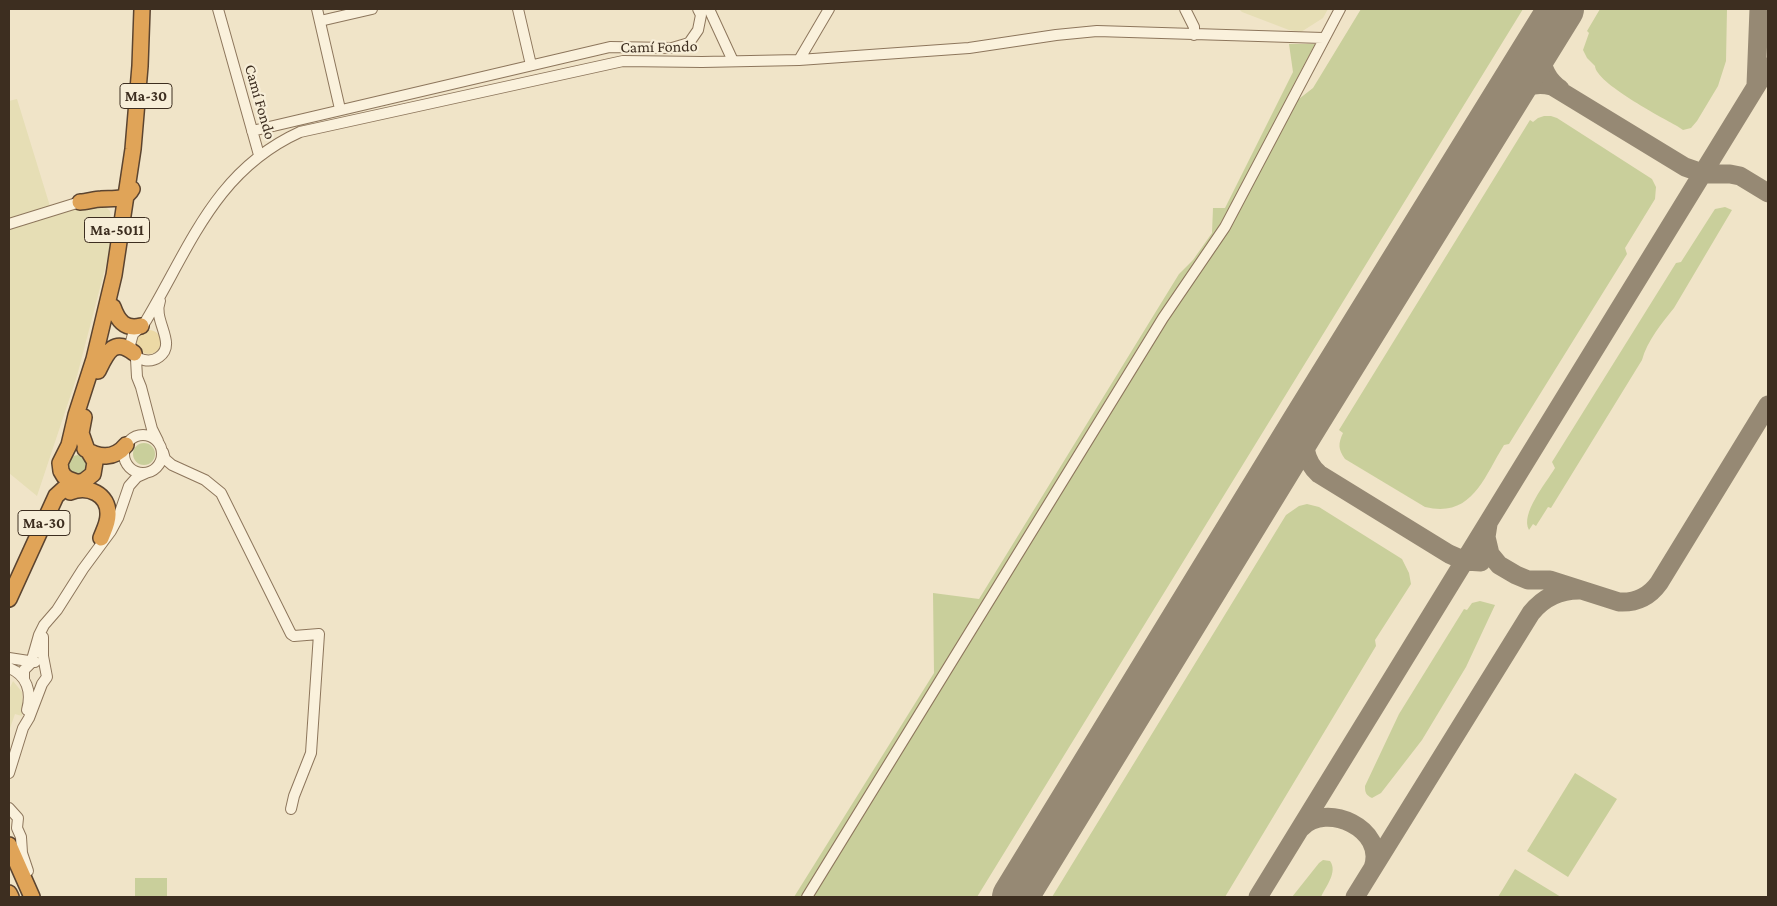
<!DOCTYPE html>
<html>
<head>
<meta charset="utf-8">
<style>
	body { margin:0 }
	#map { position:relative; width:1777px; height:906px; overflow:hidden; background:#f0e4c8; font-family:"Crimson Pro",serif }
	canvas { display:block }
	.frame { position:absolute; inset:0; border:10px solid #3d2e20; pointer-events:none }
</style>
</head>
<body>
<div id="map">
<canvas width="1777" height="906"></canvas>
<div class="frame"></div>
</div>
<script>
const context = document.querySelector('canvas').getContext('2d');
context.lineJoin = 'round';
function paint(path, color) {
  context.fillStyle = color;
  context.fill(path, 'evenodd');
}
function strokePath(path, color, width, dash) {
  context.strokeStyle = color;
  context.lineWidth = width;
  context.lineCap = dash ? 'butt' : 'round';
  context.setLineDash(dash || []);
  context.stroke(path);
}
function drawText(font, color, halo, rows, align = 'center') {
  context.font = font + ' "Crimson Pro",serif';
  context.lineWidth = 4.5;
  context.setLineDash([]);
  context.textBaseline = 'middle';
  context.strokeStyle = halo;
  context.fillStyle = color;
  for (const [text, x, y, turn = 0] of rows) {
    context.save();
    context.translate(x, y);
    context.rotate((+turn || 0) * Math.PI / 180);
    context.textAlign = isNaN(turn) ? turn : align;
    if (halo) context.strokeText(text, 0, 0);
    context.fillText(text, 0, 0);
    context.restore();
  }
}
paint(new Path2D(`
	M1239 9H1328L1323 18 1301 32 1289 30 1242 12Z
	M17 99 53 216 94 203 103 204 110 211 112 231 107 261 77 376 37 496 9 473V101Z
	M13 681 22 692 23 706 22 716 15 714 9 731V690Z`), '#e6deb5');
paint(new Path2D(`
	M1361 9H1523L977 897H812L1171 315 1295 102 1313 88Z
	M1600 9H1727L1726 61 1718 86 1697 121 1691 128 1683 130 1677 126C1661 117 1596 83 1595 66L1587 58 1583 50 1589 33 1587 31Z
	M1289 44H1315L1228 211 1214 234 1150 328 802 897H794L934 673 933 593 979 599 1179 274 1193 260 1212 233 1213 208H1225L1293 72Z
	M1544 116H1551L1557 118 1652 179 1656 187 1655 199 1625 248 1627 254 1509 444 1504 445C1483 479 1472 518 1425 507L1345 459C1338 449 1338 444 1343 433L1339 430 1530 120 1533 122 1538 118Z
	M1725 207 1732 210 1674 308C1662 323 1647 341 1642 360L1551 508 1548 507 1536 526 1533 524 1529 530C1520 514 1546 483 1555 468L1552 462 1676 263 1681 262 1713 212 1715 209Z
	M133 454a11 11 0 1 1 22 0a11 11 0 1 1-22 0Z
	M68 465a10 10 0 1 1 20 0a10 10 0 1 1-20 0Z
	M1307 504 1319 507 1402 559 1409 573 1411 584 1375 640 1376 646 1225 897H1052L1286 515 1299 506Z
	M1480 601 1495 605 1466 667 1422 740 1381 793 1372 798C1366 795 1365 793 1365 786L1399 714 1464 609 1467 610 1472 603Z
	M1575 773 1617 799 1568 877 1527 851Z
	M1323 860 1330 861C1338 872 1326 886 1321 897H1292L1319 863Z
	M1515 869 1561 897H1498Z
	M135 878H167V897H135Z`), '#c9cf9b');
paint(new Path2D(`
	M137 342a12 12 0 1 1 24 0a12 12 0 1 1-24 0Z`), '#ecd9a5');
strokePath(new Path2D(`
	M1545 35C1538 56 1542 76 1560 89
	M1756 85 1759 9
	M1505 101C1519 88 1533 81 1552 86L1685 167 1705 174H1730L1740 176 1768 193
	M1305 423C1304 443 1303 460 1319 474L1449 554 1465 561 1481 562
	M1488 524 1486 537 1490 554 1499 565 1516 575 1528 580H1550L1619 602C1636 603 1649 597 1659 583L1768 405
	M1301 828C1326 801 1387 829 1373 868
	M1258 897 1768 67
	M1355 897 1531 613C1543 598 1560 590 1579 590`), '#968974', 19);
strokePath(new Path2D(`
	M1015 897 1305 423 1561 9`), '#968974', 46);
const minor = new Path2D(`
	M218 9 259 155
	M317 9 340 109
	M518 9 531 65
	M709 9 733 61
	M1185 9 1194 27V35
	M320 21 372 9
	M799 60 829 9
	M252 131 610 47 672 48 689 43 698 30 701 15 698 9
	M9 224 80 202
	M134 354C137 357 140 359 144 360 149 361 155 360 159 357 178 344 152 320 160 301
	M124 454a19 19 0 1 1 38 0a19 19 0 1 1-38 0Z
	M158 441 152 429 141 387 137 377 136 359 130 345 133 334 144 324C190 248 214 171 300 132L623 61 702 62 799 60 969 48 1056 35 1097 31 1323 38
	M163 452 165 459 172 465 205 480 221 493 291 634 294 636 319 634 311 753 294 796 291 809
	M9 658 35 662
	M9 668C27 675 32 692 27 710
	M24 679V670L31 663 39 635 44 625 57 610 83 569 111 531 118 518 129 486 137 477 146 473
	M9 773 23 728 29 718 42 684 47 677 43 656V637
	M9 808 18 818 17 828 21 837 22 853 28 871
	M807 897 1163 318 1225 227 1340 9`);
const highway = new Path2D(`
	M80 202C87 202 94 199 101 199 112 198 126 201 132 189
	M113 307C118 321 125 330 141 326
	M98 371C106 355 113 336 134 353
	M84 417 81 433 87 450
	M85 449C99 458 114 460 126 445
	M76 482 68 479 64 476 61 471 60 463 69 445 76 415 94 359 114 275 133 149 140 66 142 9
	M70 492C88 485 109 494 108 515 108 523 104 530 101 538
	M9 599 56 496 68 485 84 481 93 474 95 462 89 452
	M9 845 32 897
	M9 893 11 897`);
strokePath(minor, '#8d765c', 12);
strokePath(highway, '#5b4430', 18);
strokePath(minor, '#faf1dc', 10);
strokePath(highway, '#e0a458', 15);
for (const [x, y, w] of [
	[146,96,52],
	[117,230,65],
	[44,523,52]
]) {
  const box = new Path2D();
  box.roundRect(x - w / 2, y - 12.5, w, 25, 4);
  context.fillStyle = '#f7eed8';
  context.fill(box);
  strokePath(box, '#3d2e20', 1);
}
drawText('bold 15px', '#3d2e20', null, [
	["Ma-30",146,96],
	["Ma-5011",117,230],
	["Ma-30",44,523]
]);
drawText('16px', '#3d2e20', '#f7eed8', [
	["Camí Fondo",659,47,-1],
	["Camí Fondo",260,102,74]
]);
</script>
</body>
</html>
